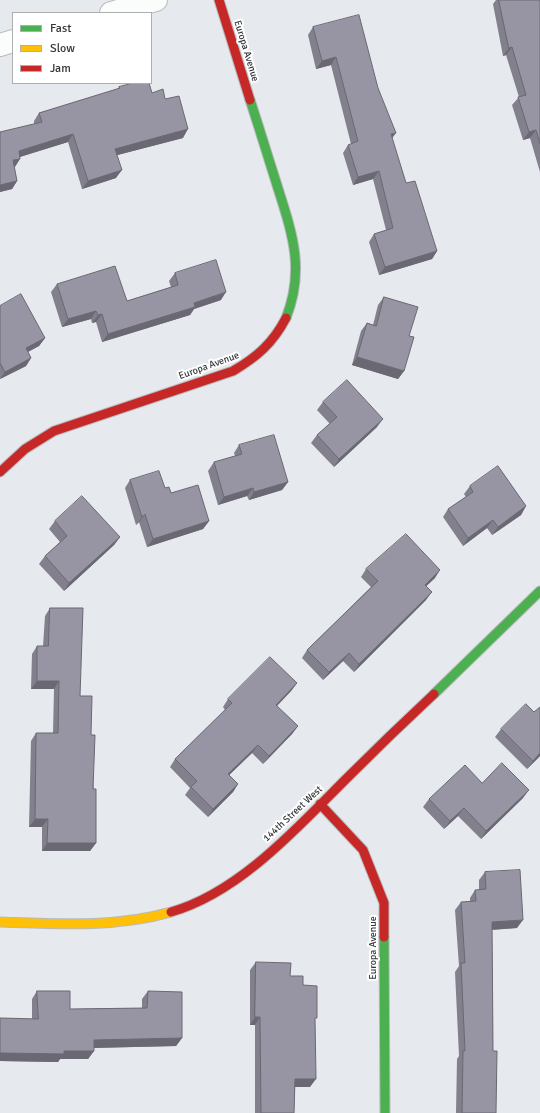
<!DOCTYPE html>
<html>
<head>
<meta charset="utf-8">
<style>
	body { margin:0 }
	#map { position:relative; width:540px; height:1113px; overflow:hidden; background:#e6e9ed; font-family:Signika,sans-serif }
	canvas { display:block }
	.legend { position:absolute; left:12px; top:12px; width:140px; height:72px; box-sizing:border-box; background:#fff; border:1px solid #adaeaf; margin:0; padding:5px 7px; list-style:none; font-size:12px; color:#333538 }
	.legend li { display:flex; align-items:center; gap:8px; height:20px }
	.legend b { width:20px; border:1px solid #adaeaf }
</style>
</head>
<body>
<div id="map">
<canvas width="540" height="1113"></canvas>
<ul class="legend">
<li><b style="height:5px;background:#4caf50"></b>Fast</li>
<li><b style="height:5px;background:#ffc107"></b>Slow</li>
<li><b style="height:5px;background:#c62828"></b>Jam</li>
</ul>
</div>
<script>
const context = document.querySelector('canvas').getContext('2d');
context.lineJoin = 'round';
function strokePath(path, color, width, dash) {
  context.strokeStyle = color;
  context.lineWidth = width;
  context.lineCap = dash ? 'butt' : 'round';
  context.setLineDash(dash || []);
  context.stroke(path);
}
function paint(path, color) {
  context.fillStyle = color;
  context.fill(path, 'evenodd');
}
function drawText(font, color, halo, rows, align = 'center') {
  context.font = font + ' Signika,sans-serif';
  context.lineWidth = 4;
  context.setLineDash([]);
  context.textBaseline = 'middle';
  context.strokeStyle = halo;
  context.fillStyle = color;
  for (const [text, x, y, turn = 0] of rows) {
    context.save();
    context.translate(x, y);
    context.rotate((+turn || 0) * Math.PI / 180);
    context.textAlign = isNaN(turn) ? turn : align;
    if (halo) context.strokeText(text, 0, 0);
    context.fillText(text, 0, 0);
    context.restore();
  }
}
const street = new Path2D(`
	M111 13 156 0
	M0 45 13 41`);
const fast = new Path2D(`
	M250 100C259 127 267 154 276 182 291 230 306 268 286 318
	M434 694 540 591
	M384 937 385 1113`);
const slow = new Path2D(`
	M0 922C57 924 115 928 171 912`);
const jam = new Path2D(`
	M219 0 250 100
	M0 472 25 449 54 431 233 371C257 357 273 343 286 318
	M320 804 363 850 384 903V937
	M171 912C239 893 298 827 346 779 375 750 404 722 434 694`);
strokePath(street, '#b8babd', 24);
strokePath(fast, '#b8babd', 11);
strokePath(slow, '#b8babd', 11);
strokePath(jam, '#b8babd', 11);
strokePath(street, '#fbfcfc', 22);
strokePath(fast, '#4caf50', 9);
strokePath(slow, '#ffc107', 9);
strokePath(jam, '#c62828', 9);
paint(new Path2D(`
	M496 0H540V172L530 138 523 140 512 105 519 97 506 55 503 56 493 4Z
	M313 27 378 88 392 138 406 183 437 251 432 259 379 275 369 242 374 234 386 230 373 179 353 185 343 153 348 145 351 144 331 65 316 69 308 35Z
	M119 87 152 93 165 99 183 138 117 155 116 178 82 189 68 142 20 157 14 167 17 181 12 189 0 192 34 124V121L39 113 118 89Z
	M175 273 221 300 194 309 190 315 102 342 96 322 92 323 91 319 62 327 51 292 57 284 127 301 171 287 169 281Z
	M384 297 409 336 404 371 398 379 352 365 361 331 367 323 373 325 378 305Z
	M0 306 45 338 39 346 28 352 31 358 26 366 0 379Z
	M323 402 377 427 334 467 311 443 317 435 330 424 317 410Z
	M239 445 288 482 282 490 249 500 247 496 218 505 208 471 214 462 235 456 234 453Z
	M130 480 165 488 209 521 203 529 147 547 139 522 136 525 125 488Z
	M470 486 526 506 521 515 492 535 487 528 463 546 443 517 448 509 466 497 464 494Z
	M55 521 120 537 114 545 64 591 39 564 45 556 60 542 49 529Z
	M366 569 435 578 426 586V600L354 672 343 661 323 680 302 658 307 650 371 587 361 577Z
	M50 608 80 696 91 735 96 843 90 851H42V827H29L31 741 36 733H53L54 689H31L32 654 37 646H43L45 616Z
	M297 683 291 691 277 706 298 726 292 734 263 764 252 753 229 775 238 784 233 792 208 817 185 795 190 788 170 767 175 759 225 710 223 707 228 699Z
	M501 729 540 756 527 769 495 737Z
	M482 783 523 798 481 839 458 816 444 829 423 807 429 799Z
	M485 872 517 928 492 930 493 1051 496 1113H456L457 1059 459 1056 455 972 459 966 455 910 461 902H470V898L475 890H479V880Z
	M256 962 290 976 303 985 315 1021 310 1087H295L294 1113H255V1025H250V970Z
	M37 991 70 1009 142 1008V999L148 991 182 1038 176 1046 94 1048V1051L88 1059H60L58 1062 0 1061V1018L32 1019V999Z`), '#82808c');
paint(new Path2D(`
	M512 47 506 55 503 56 509 48Z
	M336 57 331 65 316 69 322 61Z
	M188 129 183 138 110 157 115 149Z
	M536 130 530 138 523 140 529 132Z
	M396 133 390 141 391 134Z
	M73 134 68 142 13 159 19 151Z
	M20 159 15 167 7 168 13 160Z
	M122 170 116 178 82 189 88 181Z
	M379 171 373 179 353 185 358 177Z
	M17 181 12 189 0 192V185Z
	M437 251 432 259 379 275 385 267Z
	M226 292 221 300 194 309 190 315 102 342 108 334 194 303Z
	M96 311 91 319 62 327 68 319Z
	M102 314 96 322 92 323 98 315Z
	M45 338 39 346 20 356 26 348Z
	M357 357 404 371 398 379 352 365Z
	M31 358 26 366 0 379 5 372Z
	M383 419 377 427 334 467 339 459Z
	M288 482 282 490 249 500 254 492Z
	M253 488 247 496 218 505 224 497Z
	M526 506 521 515 492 535 498 527Z
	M145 514 139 522 136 525 142 517Z
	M493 520 487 528 463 546 468 538Z
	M209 521 203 529 147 547 153 539Z
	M120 537 114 545 64 591 69 583Z
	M440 570 435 578 419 593 425 585Z
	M432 592 426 600 354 672 359 664Z
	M349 653 343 661 323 680 329 672Z
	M37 681H59L54 689H31Z
	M297 683 291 691 270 713 276 705Z
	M298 726 292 734 263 764 269 756Z
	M258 745 252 753 222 782 228 774Z
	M540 753V756L527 769 533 761Z
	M238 784 233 792 208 817 213 809Z
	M529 790 523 798 481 839 486 831Z
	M464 808 458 816 444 829 450 821Z
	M35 819H48L42 827H29Z
	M47 843H96L90 851H42Z
	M523 920 517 928 487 930 492 922Z
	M255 1017H260L255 1025H250Z
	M182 1038 176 1046 88 1048 94 1040Z
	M64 1051H94L88 1059H60L58 1062 0 1061V1053Z
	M295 1079H316L310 1087H289Z`), '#6a6872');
const building = new Path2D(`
	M499 0H540V144L536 130 529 132 518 97 526 95 512 47 509 48Z
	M359 15 378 88 396 133 391 134 406 183 415 181 437 251 385 267 374 234 393 228 379 171 358 177 348 145 358 141 336 57 322 61 313 27Z
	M133 83H149L152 93 163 89 165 99 179 96 188 129 115 149 122 170 88 181 73 134 19 151 20 159 13 160 17 181 0 185V132L42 122 39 113 120 88 119 87Z
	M216 260 226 292 194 303 195 307 108 334 102 314 98 315 96 311 68 319 57 284 115 266 127 301 178 285 175 273Z
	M21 294 45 338 26 348 31 358 5 372 0 363V306Z
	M384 297 418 307 409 336 414 337 404 371 357 357 367 323 376 326Z
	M347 380 383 419 339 459 317 435 337 417 323 402Z
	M274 435 288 482 254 492 253 488 224 497 214 462 242 454 239 445Z
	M498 466 526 506 498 527 493 520 468 538 448 509 473 492 470 486Z
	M159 471 165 488 169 487 171 493 198 485 209 521 153 539 145 514 142 517 130 480Z
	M82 496 120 537 69 583 45 556 67 536 55 521Z
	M406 534 440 570 425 585 432 592 359 664 349 653 329 672 307 650 378 581 366 569Z
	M50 608H83L80 696H92L91 735H95L93 789H96V843H47L48 819H35L36 733H58L59 681H37V646H48Z
	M270 657 297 683 276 705 298 726 269 756 258 745 228 774 238 784 213 809 191 787 197 781 175 759 232 703 228 699Z
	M526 704 534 712 540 707V753L533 761 501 729Z
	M502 763 529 790 486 831 464 808 450 821 429 799 465 765 482 783Z
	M520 870 523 920 492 922 493 1051H497L496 1113H462L463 1051H465L461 963H465L461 902 476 901 475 890 486 889 485 872Z
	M256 962 291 963 290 976H303V985L317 986V1018H315L316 1079H295L294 1113H261L260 1017H255Z
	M37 991H70V1009L147 1008 148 991 182 992V1038L94 1040V1051H64V1054L0 1053V1018L38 1019Z`);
paint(building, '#9795a3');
strokePath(building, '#6a6872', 1);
drawText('10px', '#333538', '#fff', [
	["Europa Avenue",246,51,73],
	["Europa Avenue",209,366,-20],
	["144th Street West",293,814,-43],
	["Europa Avenue",373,948,-90]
]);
</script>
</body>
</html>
